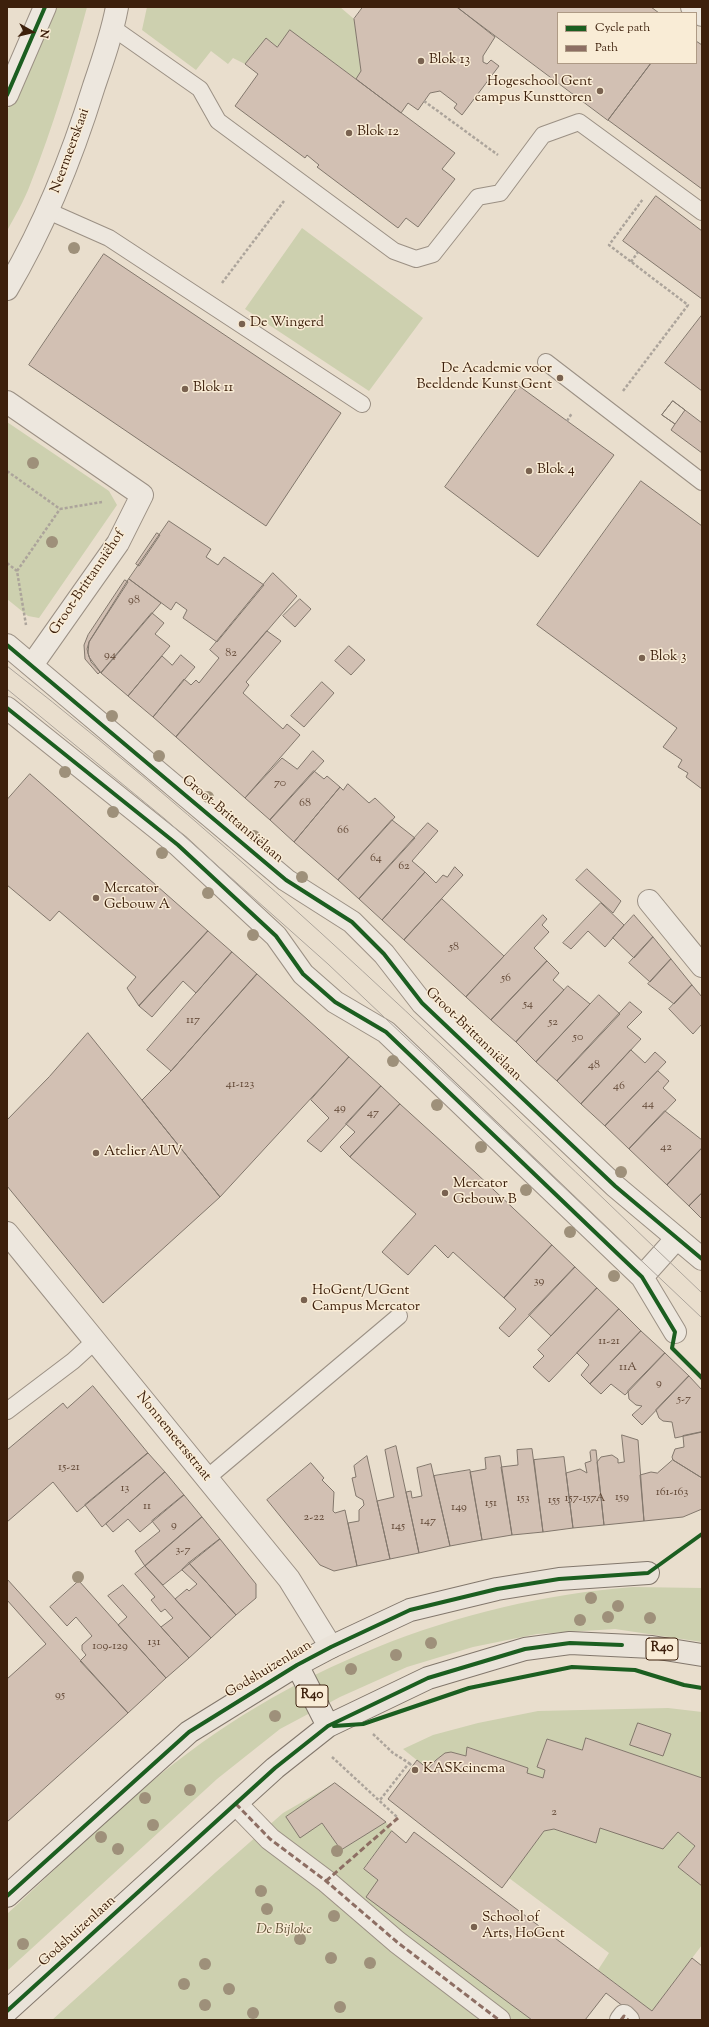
<!DOCTYPE html>
<html>
<head>
<meta charset="utf-8">
<style>
	body { margin:0 }
	#map { position:relative; width:709px; height:2027px; overflow:hidden; background:#e9decd; font-family:"Sorts Mill Goudy",serif }
	canvas { display:block }
	.frame { position:absolute; inset:0; border:8px solid #3d200c; pointer-events:none }
	.legend { position:absolute; left:557px; top:12px; width:140px; height:52px; box-sizing:border-box; background:#f9ecd6; border:1px solid #ae9a85; margin:0; padding:5px 7px; list-style:none; font-size:12px; color:#3d200c }
	.legend li { display:flex; align-items:center; gap:8px; height:20px }
	.legend b { width:20px; border:1px solid #ae9a85 }
	.north { position:absolute; left:12px; top:12px; width:40px; height:40px; -webkit-text-stroke:3px #f9ecd6; paint-order:stroke; rotate:98deg; font-size:11px; font-weight:700; line-height:16px; text-align:center; color:#3d200c }
	.north::after { content:''; display:block; margin:auto; width:14px; height:18px; background:#3d200c; clip-path:polygon(50% 0,100% 100%,50% 72%,0 100%) }
</style>
</head>
<body>
<div id="map">
<canvas width="709" height="2027"></canvas>
<div class="frame"></div>
<ul class="legend">
<li><b style="height:5px;background:#1b5e20"></b>Cycle path</li>
<li><b style="height:5px;background:#8d6e63"></b>Path</li>
</ul>
<div class="north">N</div>
</div>
<script>
const context = document.querySelector('canvas').getContext('2d');
context.lineJoin = 'round';
function paint(path, color) {
  context.fillStyle = color;
  context.fill(path, 'evenodd');
}
function strokePath(path, color, width, dash) {
  context.strokeStyle = color;
  context.lineWidth = width;
  context.lineCap = dash ? 'butt' : 'round';
  context.setLineDash(dash || []);
  context.stroke(path);
}
function drawText(font, color, halo, rows, align = 'center') {
  context.font = font + ' "Sorts Mill Goudy",serif';
  context.lineWidth = 3;
  context.setLineDash([]);
  context.textBaseline = 'middle';
  context.strokeStyle = halo;
  context.fillStyle = color;
  for (const [text, x, y, turn = 0] of rows) {
    context.save();
    context.translate(x, y);
    context.rotate((+turn || 0) * Math.PI / 180);
    context.textAlign = isNaN(turn) ? turn : align;
    if (halo) context.strokeText(text, 0, 0);
    context.fillText(text, 0, 0);
    context.restore();
  }
}
paint(new Path2D(`
	M53 7H87C71 67 53 127 30 185 24 201 15 216 7 231V111Z
	M147 7H340L354 19 361 71 356 79 290 31 277 47 266 39 245 64 233 58 228 64 211 51 196 70 142 30Z
	M302 228 423 318 369 391 245 309Z
	M7 422 109 491 117 505 39 618 28 616 7 599Z
	M633 1587 702 1588V1642L615 1629 537 1634 473 1647 407 1667 340 1697 280 1729 217 1779 7 1971V1914C54 1871 100 1825 149 1784 285 1669 457 1601 633 1587Z
	M668 1708 702 1712V1778L586 1738 582 1750 547 1739 537 1767 545 1770 543 1778 527 1773 528 1768 468 1747 466 1756C448 1750 439 1754 428 1769L403 1749 433 1735 478 1723 538 1711Z
	M335 1783 300 1837 322 1823 341 1850 386 1822 392 1831 364 1868 378 1880 532 2020H52L216 1872 283 1813Z
	M600 1828 678 1832 695 1846 678 1867 702 1886V1945L652 2011 598 1970 609 1953 509 1878 544 1831 554 1829 596 1843Z`), '#cdd0af');
const building = new Path2D(`
	M363 7H457L495 37 483 56V62L487 64 491 60 499 66 462 115 454 108 457 104 440 91 430 93 418 110 408 103 401 113 356 79 361 71 354 19Z
	M457 7H651L659 13H558V63H651L608 120Z
	M290 30 455 153 442 169 455 179 418 227 406 218 398 228 317 167 319 165 307 155 305 158 235 106 258 74 245 64 266 38 277 47Z
	M696 41 702 45V189L608 120 651 63H696Z
	M656 196 702 231V299L623 241Z
	M104 254 341 413 266 526 29 365Z
	M702 315V391L665 363Z
	M519 386 614 455 538 557 445 487Z
	M673 401 702 423V453L671 430 675 424 662 415Z
	M673 401 685 410 675 424 662 415Z
	M641 481 702 526V789L686 777 688 773 678 767 682 760 663 747 677 728 537 625Z
	M169 521 211 549 206 557 218 565 224 557 264 585 217 642 183 618 187 610 176 602 171 610 129 579Z
	M157 533 160 535 139 566 136 564Z
	M273 573 297 596 176 737 153 717 184 679 191 685 196 680 199 683 219 658 210 650Z
	M129 579 161 603 101 673 89 657 87 649 89 642Z
	M125 580 128 582 89 642 88 653 91 662 100 672 98 674 85 659 84 645 88 635Z
	M300 599 311 609 295 627 283 616Z
	M152 613 164 623 155 634 170 646 128 696 101 673Z
	M267 631 281 641 246 682 249 685 243 693 283 729 287 724 300 735 245 798 176 737Z
	M349 646 365 660 351 675 335 661Z
	M181 655 195 667 153 717 128 696 162 656 172 665Z
	M322 682 334 693 304 727 291 716Z
	M313 751 324 761 270 820 245 798 282 758 297 769Z
	M314 771 324 779 327 776 340 787 294 842 270 820Z
	M30 774 208 931 139 1006 127 988 136 977 59 911 50 921 7 885V800Z
	M348 784 369 803 375 798 395 817 338 880 294 842 340 787 343 790Z
	M392 820 415 838 359 899 338 880Z
	M428 823 438 831 412 861 425 872 382 920 359 899Z
	M455 867 463 875 404 940 382 920 425 872 436 883 443 875 447 877Z
	M587 869 621 901 613 913 576 880Z
	M442 899 504 956 466 997 404 940Z
	M601 903 624 925 605 947 588 931 571 949 563 943Z
	M543 915 547 919 542 925 549 932 534 948 547 961 491 1020 466 997Z
	M634 915 653 937 634 958 613 938Z
	M208 931 232 952 196 993 183 981 152 1017 139 1006Z
	M653 937 671 959 650 982 629 963Z
	M232 952 257 974 171 1071 147 1050Z
	M671 959 692 985 674 1004 648 984Z
	M547 961 559 973 553 980 564 990 516 1042 491 1020Z
	M257 974 349 1057 220 1197 142 1100 171 1071Z
	M692 985 702 997V1024L693 1034 669 1009Z
	M568 986 590 1004 536 1062 516 1042Z
	M599 995 620 1014 557 1081 536 1062Z
	M630 1002 642 1012 627 1027 641 1039 581 1104 557 1081Z
	M88 1033 220 1197 103 1303 7 1186V1120L49 1077Z
	M631 1050 645 1063 655 1052 666 1062 605 1126 581 1104Z
	M349 1057 381 1086 321 1152 307 1141 329 1118 311 1100Z
	M658 1071 669 1081 663 1088 676 1100 629 1149 605 1126Z
	M381 1086 400 1104 350 1157 340 1147 355 1132 346 1124Z
	M400 1104 476 1173 552 1245 504 1298 453 1252 448 1258 435 1245 408 1275 382 1252 416 1214 350 1157Z
	M665 1111 702 1140V1148L667 1185 629 1149Z
	M702 1148V1193L689 1206 667 1185Z
	M702 1193V1219L689 1206Z
	M552 1245 575 1267 509 1337 499 1328 516 1309 504 1298Z
	M575 1267 597 1288 551 1336 529 1315Z
	M597 1288 619 1309 549 1382 533 1367 544 1356 538 1350Z
	M619 1309 641 1331 590 1384 581 1375 589 1365 577 1353Z
	M641 1331 665 1353 625 1395 611 1384 601 1394 590 1384Z
	M665 1353 689 1376 642 1425 632 1415 642 1406 636 1405 629 1399 628 1391Z
	M689 1376 702 1390V1432L675 1438 672 1422 663 1421 659 1418 656 1410Z
	M93 1386 148 1453 77 1512 53 1482 7 1522V1450L63 1403 67 1408Z
	M702 1432V1478L673 1460 672 1457 675 1449 684 1447 683 1436Z
	M622 1435 638 1440 644 1521 604 1525 597 1462 601 1457 612 1455 618 1459V1463L624 1462Z
	M396 1446 419 1553 390 1559 377 1501 394 1497 385 1450Z
	M532 1449 543 1532 512 1535 501 1467 518 1465 517 1450Z
	M592 1450H596L604 1525 573 1528 566 1473 580 1469 587 1473 585 1463 591 1461 590 1452Z
	M148 1453 165 1472 102 1527 85 1505Z
	M367 1456 390 1559 357 1566 348 1523 359 1521V1510L364 1505 363 1500 356 1496 352 1478 356 1477 354 1466Z
	M500 1456 512 1535 482 1540 470 1472 486 1469 485 1458Z
	M564 1457 573 1528 543 1532 534 1460Z
	M673 1460 702 1478V1509L683 1517 644 1521 640 1475 651 1472 657 1473Z
	M311 1463 324 1478 322 1480 334 1492 333 1511 335 1513 345 1510 357 1566 334 1571 320 1565 267 1500Z
	M431 1464 450 1546 419 1553 406 1492 411 1491 412 1498 422 1496 417 1468Z
	M470 1470 482 1540 450 1546 434 1476Z
	M165 1472 184 1495 140 1532 128 1519 113 1532 106 1524Z
	M184 1495 202 1517 145 1566 135 1551 160 1531 152 1521Z
	M202 1517 220 1539 163 1585 145 1566Z
	M220 1539 256 1584V1598L236 1615 189 1563Z
	M189 1563 236 1615 211 1638 175 1599 187 1589 189 1591 197 1584 182 1570Z
	M145 1566 211 1638 189 1658 161 1627 173 1618 165 1609 161 1612 151 1600 155 1597 135 1574Z
	M7 1579 128 1713 7 1822V1679L46 1644 7 1600Z
	M79 1581 166 1678 128 1713 80 1661 86 1655 82 1650V1645L92 1636 76 1617 67 1626 50 1607Z
	M123 1585 189 1658 166 1678 118 1625 127 1617 108 1596Z
	M638 1723 671 1734 663 1756 630 1745Z
	M586 1738 702 1778V1886L678 1867 695 1846 678 1832 663 1849 600 1828 596 1843 554 1829 544 1831 502 1888 388 1799 417 1760 428 1769 436 1760 445 1753 451 1752 466 1756 467 1747 528 1768 527 1773 543 1778 545 1770 537 1767 547 1739 582 1750Z
	M335 1783 386 1822 341 1850 322 1823 300 1838 286 1817Z
	M392 1831 406 1843 414 1832 652 2011 692 1958 702 1966V2020H641L606 1993 585 2020H532L366 1897 378 1880 364 1869Z`);
paint(building, '#d2c0b3');
strokePath(building, '#82776c', 1);
const service = new Path2D(`
	M113 28 200 89 218 121 394 251 416 259 433 254 478 197 500 193 543 135 579 122 702 212
	M48 211 109 238 362 404
	M546 362 702 482
	M7 1411 73 1361 95 1341
	M207 1478 399 1316`);
const pedestrian = new Path2D(`
	M236 1804 270 1839 326 1881 397 1942 499 2020
	M621 2020 624 2016 628 2020`);
const minor = new Path2D(`
	M692 7 702 15
	M7 95 45 7
	M7 289C45 225 72 157 94 86 103 60 112 34 117 7
	M7 402 142 495 118 543 32 665
	M649 901 702 966
	M7 1233 289 1579 331 1647`);
const tertiary = new Path2D(`
	M7 645 286 880 352 922 384 954 422 1003 615 1186 702 1259
	M7 708 178 845 276 936 303 974 335 1002 386 1032 642 1277 675 1332
	M642 1277 677 1238`);
const primary = new Path2D(`
	M297 1665 328 1726
	M7 1896 189 1732 297 1665 331 1647 410 1610 497 1589 559 1579 648 1573
	M7 2011 275 1768 328 1726 428 1678 525 1649 570 1643 652 1647 702 1655`);
strokePath(service, '#9b9084', 18);
strokePath(pedestrian, '#9b9084', 24);
strokePath(minor, '#9b9084', 24);
strokePath(tertiary, '#9b9084', 24);
strokePath(primary, '#82776c', 24);
strokePath(new Path2D(`
	M424 101 498 155
	M631 262 638 252
	M222 283 284 201
	M623 391 688 305 609 245 643 199
	M567 421 572 413
	M7 471 60 509 102 502
	M7 563 17 571 26 625
	M17 571 60 509
	M373 1734 393 1753 409 1763 380 1800
	M332 1757 398 1818
	M409 1763 412 1766`), '#aca49b', 2.5, [3, 2]);
strokePath(service, '#ede7de', 16);
strokePath(pedestrian, '#ede7de', 22);
strokePath(minor, '#ede7de', 22);
strokePath(tertiary, '#ede7de', 22);
strokePath(primary, '#eae3d9', 22);
strokePath(new Path2D(`
	M7 666C253 858 477 1078 702 1293
	M7 689 165 819 328 964 702 1318`), '#aca49b', 1);
strokePath(new Path2D(`
	M236 1804 270 1839 326 1881 397 1942 499 2020
	M326 1881 398 1818
	M621 2020 624 2016 628 2020`), '#8d6e63', 3, [6, 3]);
strokePath(new Path2D(`
	M7 95 45 7
	M7 645 286 880 352 922 384 954 422 1003 615 1186 702 1259
	M7 708 178 845 276 936 303 974 335 1002 386 1032 621 1257 642 1277 675 1332 672 1348 702 1378
	M334 1726 363 1724 469 1688 572 1667 635 1670 684 1685 702 1688
	M7 1896 189 1732 297 1665 331 1647 410 1610 497 1589 559 1579 648 1573 702 1534
	M7 2011 275 1768 328 1726 428 1678 525 1649 570 1643 622 1645`), '#1b5e20', 4);
context.fillStyle = '#9e907a';
for (const [x, y] of [
	[74,248],
	[33,463],
	[52,542],
	[112,716],
	[159,756],
	[65,772],
	[208,797],
	[113,812],
	[254,836],
	[162,853],
	[302,877],
	[208,893],
	[253,935],
	[393,1061],
	[437,1105],
	[481,1147],
	[621,1172],
	[526,1190],
	[570,1232],
	[614,1276],
	[78,1577],
	[591,1598],
	[618,1606],
	[608,1617],
	[650,1618],
	[580,1620],
	[431,1643],
	[396,1655],
	[351,1669],
	[275,1716],
	[190,1790],
	[145,1798],
	[153,1825],
	[101,1837],
	[118,1849],
	[337,1851],
	[261,1891],
	[267,1909],
	[334,1916],
	[300,1939],
	[23,1944],
	[331,1958],
	[370,1963],
	[205,1964],
	[184,1984],
	[229,1989],
	[205,2005],
	[340,2007],
	[253,2013]
]) {
  context.beginPath();
  context.arc(x, y, 6, 0, 2 * Math.PI);
  context.fill();
}
for (const [x, y, r, color] of [
	[421,61,4,"#796250"],
	[600,91,4,"#796250"],
	[349,133,4,"#796250"],
	[242,324,4,"#796250"],
	[560,378,4,"#796250"],
	[185,389,4,"#796250"],
	[529,471,4,"#796250"],
	[642,658,4,"#796250"],
	[96,898,4,"#796250"],
	[96,1153,4,"#796250"],
	[445,1193,4,"#796250"],
	[304,1300,4,"#796250"],
	[415,1770,4,"#796250"],
	[474,1927,4,"#796250"]
]) {
  const dot = new Path2D();
  dot.arc(x, y, r, 0, 2 * Math.PI);
  context.fillStyle = color;
  context.fill(dot);
  strokePath(dot, '#f9ecd6', 1.5);
}
drawText('12px', '#624836', null, [
	["98",134,601],
	["82",231,654],
	["94",110,656],
	["70",280,784],
	["68",305,804],
	["66",343,831],
	["64",376,859],
	["62",404,867],
	["58",454,948],
	["56",506,979],
	["54",528,1005],
	["117",193,1021],
	["52",553,1023],
	["50",578,1038],
	["48",594,1066],
	["41-123",240,1085],
	["46",619,1087],
	["44",648,1105],
	["49",340,1109],
	["47",373,1114],
	["42",666,1148],
	["39",539,1282],
	["11-21",609,1342],
	["11A",628,1368],
	["9",659,1384],
	["5-7",684,1400],
	["15-21",69,1468],
	["13",125,1489],
	["161-163",672,1493],
	["159",622,1498],
	["153",523,1499],
	["157-157A",585,1499],
	["155",554,1501],
	["151",491,1504],
	["11",147,1507],
	["149",459,1508],
	["2-22",314,1518],
	["147",428,1522],
	["9",174,1526],
	["145",398,1527],
	["3-7",183,1551],
	["131",154,1643],
	["109-129",110,1647],
	["95",60,1696],
	["2",554,1813]
]);
for (const [x, y, w] of [
	[662,1649,32],
	[312,1696,32]
]) {
  const box = new Path2D();
  box.roundRect(x - w / 2, y - 11, w, 22, 3);
  context.fillStyle = '#f9ecd6';
  context.fill(box);
  strokePath(box, '#3d200c', 1);
}
drawText('bold 13px', '#3d200c', null, [
	["R40",662,1649],
	["R40",312,1696]
]);
drawText('14px', '#3d200c', '#f9ecd6', [
	["Blok 13",429,61],
	["Hogeschool Gent",592,83,"right"],
	["campus Kunsttoren",592,99,"right"],
	["Blok 12",357,133],
	["De Wingerd",250,324],
	["De Academie voor",552,370,"right"],
	["Beeldende Kunst Gent",552,386,"right"],
	["Blok 11",193,389],
	["Blok 4",537,471],
	["Blok 3",650,658],
	["Mercator",104,890],
	["Gebouw A",104,906],
	["Atelier AUV",104,1153],
	["Mercator",453,1185],
	["Gebouw B",453,1201],
	["HoGent/UGent",312,1292],
	["Campus Mercator",312,1308],
	["KASKcinema",423,1770],
	["School of",482,1919],
	["Arts, HoGent",482,1935]
], 'left');
drawText('14px', '#3d200c', '#f9ecd6', [
	["Neermeerskaai",71,151,-70],
	["Groot-Brittanniëhof",88,583,-56],
	["Groot-Brittanniëlaan",232,820,40],
	["Groot-Brittanniëlaan",473,1035,44],
	["Nonnemeersstraat",173,1437,51],
	["Godshuizenlaan",269,1670,-31],
	["Godshuizenlaan",78,1932,-42]
]);
drawText('italic 14px', '#615136', '#f9ecd6', [
	["De Bijloke",284,1931]
]);
</script>
</body>
</html>
